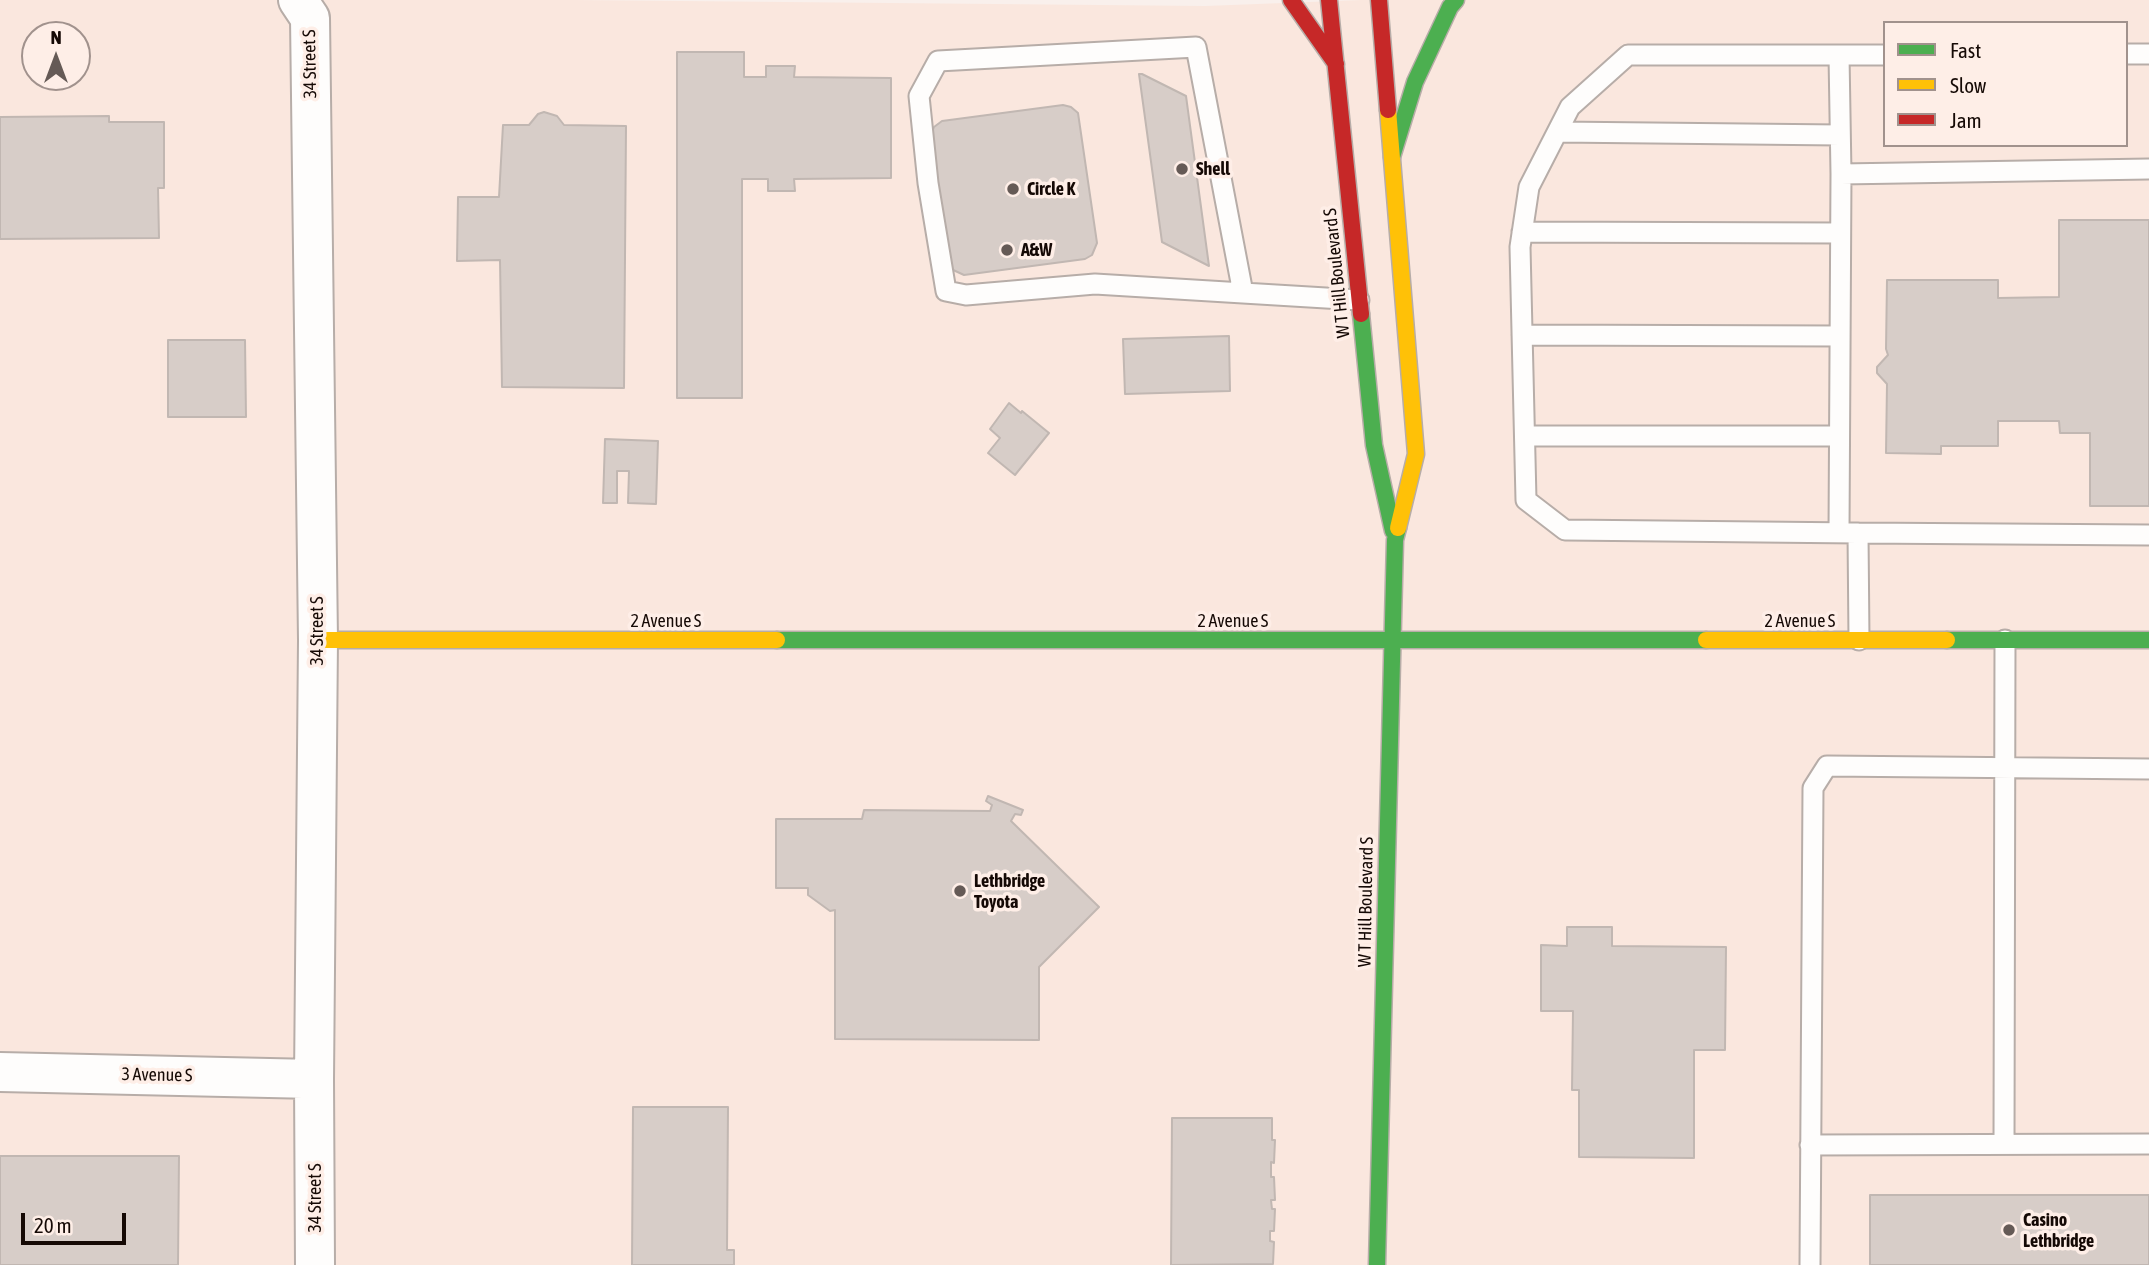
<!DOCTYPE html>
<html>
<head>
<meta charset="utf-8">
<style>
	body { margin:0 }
	#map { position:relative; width:2149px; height:1265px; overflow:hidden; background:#f9f0ec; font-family:"Asap Condensed",sans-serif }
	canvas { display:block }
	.legend { position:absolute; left:1883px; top:21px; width:245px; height:126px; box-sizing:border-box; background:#feeee7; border:2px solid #a1928d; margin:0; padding:9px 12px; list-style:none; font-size:21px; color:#150905 }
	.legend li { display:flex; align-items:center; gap:14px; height:35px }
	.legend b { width:35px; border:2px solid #a1928d }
	.north { position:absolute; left:21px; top:21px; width:70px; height:70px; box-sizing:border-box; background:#feeee7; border:2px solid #a1928d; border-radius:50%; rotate:0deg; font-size:19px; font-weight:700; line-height:28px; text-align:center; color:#150905 }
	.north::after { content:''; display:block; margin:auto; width:24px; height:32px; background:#655a56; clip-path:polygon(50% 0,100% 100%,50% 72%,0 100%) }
	.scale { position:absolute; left:21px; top:1213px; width:105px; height:32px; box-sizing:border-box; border:4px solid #150905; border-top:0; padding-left:9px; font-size:21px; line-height:24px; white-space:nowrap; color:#150905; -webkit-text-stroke:5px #feeee7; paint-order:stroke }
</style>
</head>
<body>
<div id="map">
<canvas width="2149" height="1265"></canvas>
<ul class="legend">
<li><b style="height:9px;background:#4caf50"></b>Fast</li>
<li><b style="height:9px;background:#ffc107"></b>Slow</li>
<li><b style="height:9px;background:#c62828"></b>Jam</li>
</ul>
<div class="north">N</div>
<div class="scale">20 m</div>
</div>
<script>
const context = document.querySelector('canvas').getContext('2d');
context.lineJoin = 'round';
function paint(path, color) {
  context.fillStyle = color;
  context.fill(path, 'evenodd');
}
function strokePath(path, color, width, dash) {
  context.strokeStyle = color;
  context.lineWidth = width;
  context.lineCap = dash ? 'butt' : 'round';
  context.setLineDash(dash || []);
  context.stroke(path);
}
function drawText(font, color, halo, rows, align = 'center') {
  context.font = font + ' "Asap Condensed",sans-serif';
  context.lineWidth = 7;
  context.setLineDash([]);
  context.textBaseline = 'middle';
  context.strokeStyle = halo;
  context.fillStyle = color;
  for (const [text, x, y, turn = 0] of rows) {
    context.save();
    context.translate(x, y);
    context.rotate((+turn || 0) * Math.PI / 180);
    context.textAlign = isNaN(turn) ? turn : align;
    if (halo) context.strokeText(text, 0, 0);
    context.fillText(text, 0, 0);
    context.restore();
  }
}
paint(new Path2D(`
	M0 0H575L1205 6 1361 0H2149V1265H0ZM1885 23H2126V145H1885ZM35 35H77V77H35Z`), '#fae7de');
const building = new Path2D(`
	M677 52H744V77H766V66H795L794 77 891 78V178L794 179 795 191H768V179H742V398H677Z
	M1139 74H1142L1186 96 1209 266 1162 242Z
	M1063 105 1071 107 1078 113 1097 243 1092 255 1085 259 964 275 951 269 948 265 931 135 934 127 942 121Z
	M544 112 557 116 564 125 626 126 624 388 502 387 500 260 457 261 458 197H499L503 125H529L538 114Z
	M109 116V122H164V188H158L159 238 0 239V117Z
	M2059 220H2149V506H2090V433H2060L2059 421H1998V446H1941V454L1886 453 1887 384 1877 373V367L1888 355 1886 349 1887 280H1998V298L2059 297Z
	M1229 336 1230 391 1125 394 1123 339Z
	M168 340H245L246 417H168Z
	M1009 403 1021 413 1022 411 1049 433 1015 475 988 453 1000 438 990 429Z
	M605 439 658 441 656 504 628 503 629 471H617V503H603Z
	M988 796 1023 810 1021 815 1015 814 1011 821 1099 907 1039 967V1040L835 1039V910L830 911 808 895V888H776V819H862L864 810 990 811 992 805 986 801Z
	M1567 927H1612V946L1726 947 1725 1050H1694V1158L1579 1157V1090H1572L1573 1011H1541V945L1567 946Z
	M633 1107H728L727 1250H734V1265H632Z
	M1172 1118H1272V1140H1275L1274 1163 1271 1162V1177H1274L1275 1200H1271L1272 1209H1275L1274 1231H1270V1241L1274 1242 1273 1264 1171 1265Z
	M0 1156H179L178 1265H0Z
	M1870 1195H2149V1265H1870Z`);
paint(building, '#d7cdc8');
strokePath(building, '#c1b7b2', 2);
const lane = new Path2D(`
	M1196 47 1243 293 1095 284 966 295 946 291 928 183 919 96 938 61Z
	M2126 54H2149
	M1839 55 1841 174
	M1558 132 1840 135
	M1522 232 1840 233
	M1243 293 1359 300
	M1522 335 1840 336
	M1525 436H1839
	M1839 532 1841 174 2149 169
	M1858 533 2149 535
	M1859 640 1858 533 1565 530 1526 500 1520 247 1529 187 1570 107 1628 55H1885
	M2004 1144 2005 640
	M1810 1145 2149 1144
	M1810 1265 1813 788 1827 766 2149 769`);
const street = new Path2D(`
	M298 0 310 18 318 640 314 1079 315 1265
	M0 1072 314 1079`);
const fast = new Path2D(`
	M1392 157 1415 82 1450 7 1456 0
	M1361 314 1374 445 1393 531
	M777 640H1706
	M1947 640H2149
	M1377 1265 1395 540 1398 528`);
const slow = new Path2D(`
	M1388 110 1416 454 1398 528
	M318 640H777
	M1706 640H1947`);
const jam = new Path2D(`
	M1291 0 1336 64
	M1329 0 1361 314
	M1379 0 1388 110`);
strokePath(lane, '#b7ada8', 23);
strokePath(street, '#b7ada8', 42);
strokePath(fast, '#b7ada8', 19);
strokePath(slow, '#b7ada8', 19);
strokePath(jam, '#b7ada8', 19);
strokePath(lane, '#fefdfc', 19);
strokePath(street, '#fefdfc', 38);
strokePath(fast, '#4caf50', 16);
strokePath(slow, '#ffc107', 16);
strokePath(jam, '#c62828', 16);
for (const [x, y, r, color] of [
	[1182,169,7,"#655a56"],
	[1013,189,7,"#655a56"],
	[1007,250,7,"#655a56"],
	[960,891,7,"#655a56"],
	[2009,1230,7,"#655a56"]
]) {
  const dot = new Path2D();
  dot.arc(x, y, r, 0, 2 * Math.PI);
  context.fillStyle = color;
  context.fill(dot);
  strokePath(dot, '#feeee7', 2.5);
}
drawText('18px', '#150905', '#feeee7', [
	["34 Street S",310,64,-91],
	["W T Hill Boulevard S",1337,273,-96],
	["2 Avenue S",666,621],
	["2 Avenue S",1233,621],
	["2 Avenue S",1800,621],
	["34 Street S",317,631,-90],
	["W T Hill Boulevard S",1366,902,-89],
	["3 Avenue S",157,1075,1],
	["34 Street S",315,1198,-90]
]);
drawText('bold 18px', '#150905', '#feeee7', [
	["Shell",1196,169],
	["Circle K",1027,189],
	["A&W",1021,250],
	["Lethbridge",974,881],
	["Toyota",974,902],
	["Casino",2023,1220],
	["Lethbridge",2023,1241]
], 'left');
</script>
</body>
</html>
